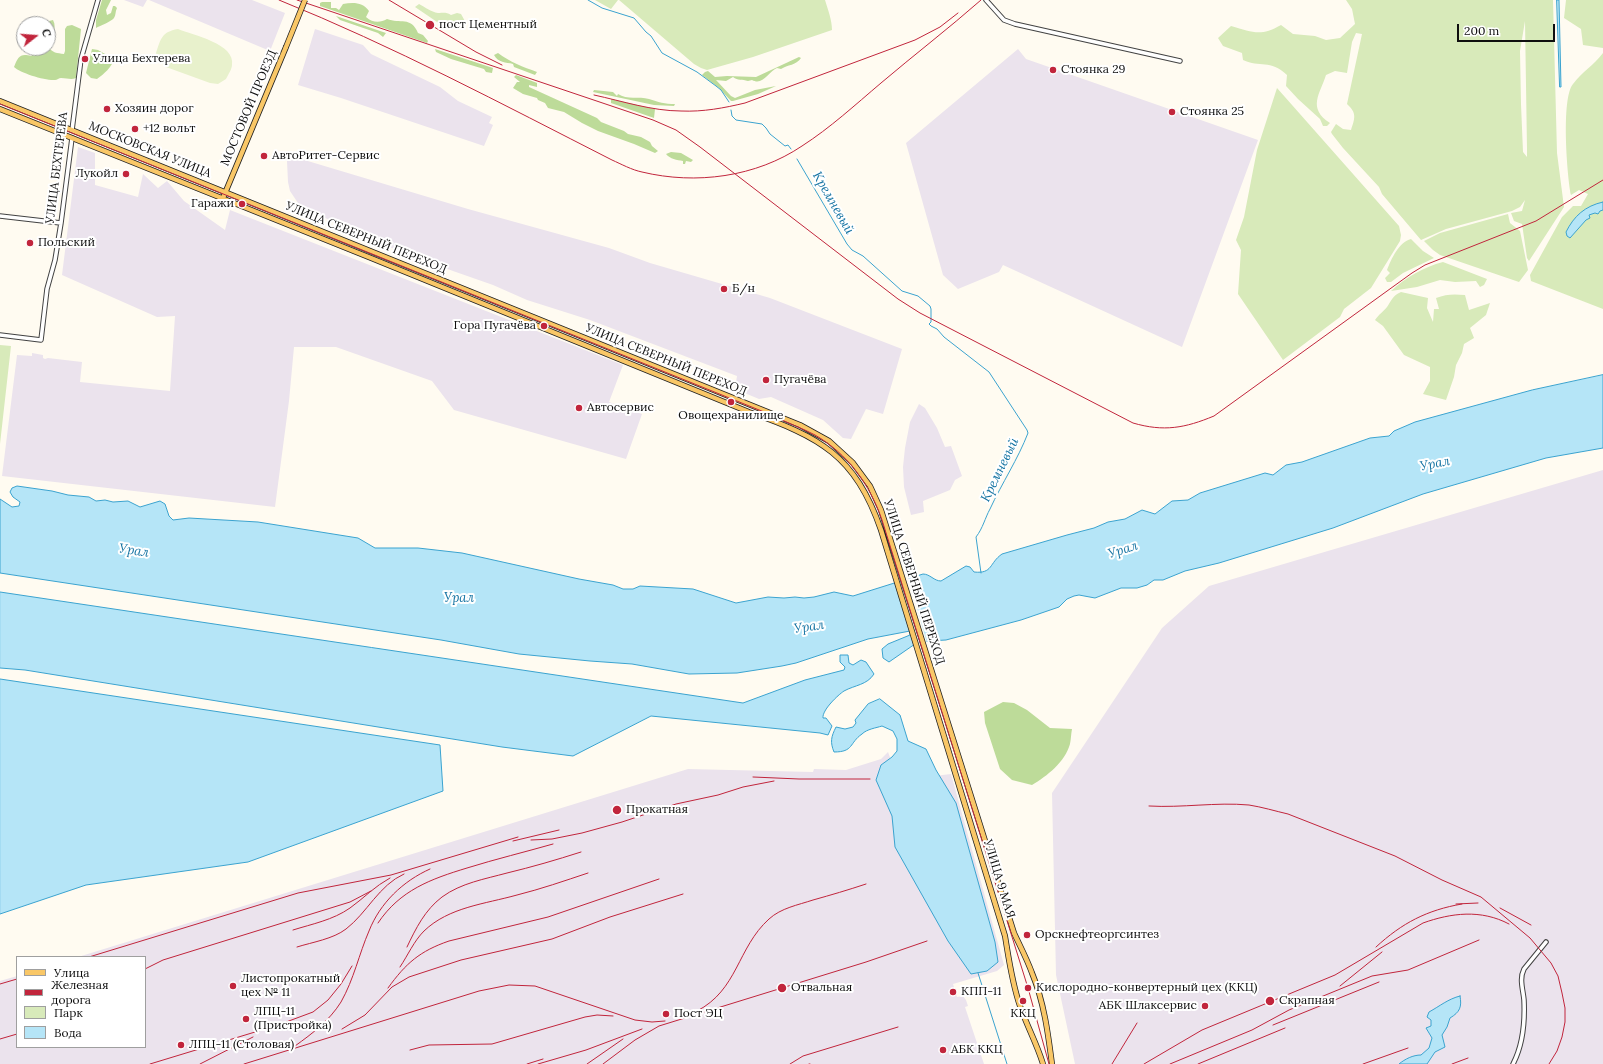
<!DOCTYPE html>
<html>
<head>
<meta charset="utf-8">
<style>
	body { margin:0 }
	#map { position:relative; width:1603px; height:1064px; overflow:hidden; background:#fffbf1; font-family:Lora,serif }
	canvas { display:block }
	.legend { position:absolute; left:16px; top:956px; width:130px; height:92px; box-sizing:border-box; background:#fff; border:1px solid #9f9f9f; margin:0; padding:5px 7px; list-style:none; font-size:12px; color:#0f0f0f }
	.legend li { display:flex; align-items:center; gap:8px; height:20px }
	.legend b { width:20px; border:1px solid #9f9f9f }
	.north { position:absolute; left:16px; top:16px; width:40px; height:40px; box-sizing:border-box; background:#fff; border:1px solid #9f9f9f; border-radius:50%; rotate:73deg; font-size:11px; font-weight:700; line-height:16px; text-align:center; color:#0f0f0f }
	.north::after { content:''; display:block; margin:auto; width:14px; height:18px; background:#c1253c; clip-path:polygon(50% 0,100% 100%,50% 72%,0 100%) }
	.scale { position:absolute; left:1457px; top:24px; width:98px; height:18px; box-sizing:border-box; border:2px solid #0f0f0f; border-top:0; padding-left:5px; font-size:12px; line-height:14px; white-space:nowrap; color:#0f0f0f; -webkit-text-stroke:3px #fff; paint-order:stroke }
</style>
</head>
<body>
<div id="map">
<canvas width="1603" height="1064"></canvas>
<ul class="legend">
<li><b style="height:5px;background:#f9c767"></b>Улица</li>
<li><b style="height:5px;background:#c1253c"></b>Железная дорога</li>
<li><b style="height:11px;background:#d8eaba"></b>Парк</li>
<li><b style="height:11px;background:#b5e5f7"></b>Вода</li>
</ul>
<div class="north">С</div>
<div class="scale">200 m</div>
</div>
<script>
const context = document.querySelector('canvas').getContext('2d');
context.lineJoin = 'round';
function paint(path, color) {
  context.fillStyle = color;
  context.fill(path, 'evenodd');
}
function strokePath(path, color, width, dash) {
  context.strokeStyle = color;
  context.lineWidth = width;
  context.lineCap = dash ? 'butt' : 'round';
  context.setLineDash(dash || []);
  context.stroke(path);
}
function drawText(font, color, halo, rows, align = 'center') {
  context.font = font + ' Lora,serif';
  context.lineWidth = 4;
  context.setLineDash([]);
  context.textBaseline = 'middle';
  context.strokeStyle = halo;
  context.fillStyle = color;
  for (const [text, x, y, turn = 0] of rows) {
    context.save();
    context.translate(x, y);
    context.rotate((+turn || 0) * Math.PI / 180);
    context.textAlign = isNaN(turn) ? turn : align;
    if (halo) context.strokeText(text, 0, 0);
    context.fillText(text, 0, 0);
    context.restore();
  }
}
paint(new Path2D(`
	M124 0H147L143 7Z
	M149 0H252L285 13 270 51Z
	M315 29 363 45 371 54 440 87 458 101 492 117 489 123 493 125 484 146 341 98 298 85Z
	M1018 49 1026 59 1258 140 1182 347 1003 265 999 272 958 289 943 275 906 143Z
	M78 147 95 153V185L138 197 143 174 158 188 167 181 184 201 225 230 230 210 623 365 609 402 642 414 626 459 454 410 432 381 336 347H294L289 401 275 507 2 476 17 355 32 356V353L43 355V358L45 359 48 358 82 362 80 382 170 391 175 316 157 317 62 275Z
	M291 156 468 209 609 248 650 263 770 298 902 349 883 414 866 409 851 439 843 438 823 420 771 397 759 399 735 389 737 376 590 320 527 300 493 285 453 271 368 239V234L309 212 300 206 290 191 288 182 287 161Z
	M919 404 925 408 937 428 945 447 951 446 962 476 955 480 950 490 923 501 924 512 911 515 904 487 903 467 905 448 910 422Z
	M1603 470V1064H1075L1056 975 1052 793 1162 628 1209 586Z
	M888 752 902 789 934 776 951 774 1004 965 997 971 953 984 957 997 963 996 966 1000 968 1006 965 1007 984 1064H0V981L17 976V1047H145V957H78L688 769 813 772 814 769 846 770 881 759Z`), '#ebe3ed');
paint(new Path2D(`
	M595 0H618L611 9Z
	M619 0H825C828 10 832 20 832 30L753 57 707 70 701 68 694 64Z
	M1346 0H1553L1557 153 1564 207 1529 261 1527 258 1522 224 1514 221 1511 213 1522 211 1525 200 1520 207 1512 211 1446 229 1421 240 1382 194 1379 187 1343 148 1332 134 1331 132 1336 124 1343 129 1351 130C1355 118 1357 113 1347 104L1362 34 1356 33 1352 42 1347 73 1335 71 1326 75C1320 94 1307 108 1330 123L1327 126H1323L1320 119 1298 99 1286 86 1287 75C1270 59 1260 68 1243 60L1242 53 1223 46 1218 38 1231 26C1253 32 1260 37 1281 25L1293 34 1315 36 1326 40 1340 38 1355 24 1352 9ZM1525 21 1527 149V157L1523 152 1521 104 1520 51Z
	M1566 0H1603V48L1583 45 1581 29 1564 18Z
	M419 4C425 7 431 12 438 13 444 13 446 12 451 15L457 13 461 14 466 23 452 26H443L415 7Z
	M1603 53V309L1531 281 1530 275 1562 217 1573 206H1581L1588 194 1579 190 1571 195C1567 175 1561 98 1573 84 1582 72 1594 65 1603 53Z
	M1277 88 1399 226 1401 235 1400 241 1371 288 1344 309 1340 317 1283 360 1238 294 1241 250 1236 240 1244 217 1257 150Z
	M1508 214 1510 223 1520 231 1528 270 1519 282 1440 255 1433 250 1424 241 1440 233Z
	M1411 239 1423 251 1434 258 1403 273 1391 282H1387L1385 278 1390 273 1387 270C1391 259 1399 242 1411 239Z
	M1443 262 1487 279 1484 285 1480 287 1476 281 1455 282 1440 280 1417 287 1391 291C1406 277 1424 267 1443 262Z
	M1401 292 1428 298 1427 308 1433 322 1434 309H1439L1436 298C1446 294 1454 294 1465 295L1469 310 1490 303 1486 315 1470 328 1474 338 1464 344 1462 353 1456 365 1454 377 1446 400 1423 394 1430 381V367L1404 355 1383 326 1375 320C1379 314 1383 312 1387 307 1392 300 1392 296 1401 292Z
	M0 345 11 346 0 444Z`), '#d8eaba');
paint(new Path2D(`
	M102 0H111L106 10 107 15 111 13 113 6H115L117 8C115 12 116 15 114 18 112 21 100 26 96 28V20Z
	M322 2H331V8H336L339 10 343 4C353 2 363 2 369 11L366 17C373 23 380 23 387 19 400 24 411 16 418 33L423 35 428 41 427 43 320 6V3Z
	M336 16 386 33 383 37 378 33 340 20Z
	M53 20C58 29 50 37 49 47 52 53 57 53 64 54L65 51V29L67 26 72 25 81 29 76 78C71 80 67 78 61 78 59 78 57 80 55 80 46 81 20 73 14 67 18 57 20 53 31 56L35 53 37 48H48L47 24 49 21Z
	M92 49 98 50 114 59C112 67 104 74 97 79L91 78 86 73Z
	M435 49 493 68 492 73 486 72 484 69 451 59 436 52Z
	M498 53C510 62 523 67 537 72L535 75 514 67 513 64C506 62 498 63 494 55Z
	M799 57 801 58C797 65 787 65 781 69L777 68C768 72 763 86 752 80L748 81C742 79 738 81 733 77L726 81 716 80 731 96 735 98 755 90 776 86 758 94 733 101H731L719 88 702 75 705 72 708 71 715 77 727 76 756 77Z
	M516 75 537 83V87L529 85V87L597 118 601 122 624 131 628 134 641 137 650 142 652 146 658 151 655 153 634 144 598 131 582 123 564 112 548 108 545 103 538 100 537 98 523 94 513 88 517 82H520L514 77Z
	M594 90 613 92 617 96 618 94C627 100 639 96 649 99 658 102 665 104 675 104L674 106 654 105 593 92Z
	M611 99 655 109 654 118 611 103Z
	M671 152 681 153 693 160 691 162 686 161 685 164H683V161C677 160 670 159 666 154Z
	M1003 702 1014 703 1027 710 1050 728 1072 729C1071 734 1071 739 1070 744 1065 762 1047 776 1032 785L1012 780 1000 769 985 723 984 712Z`), '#bddb99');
paint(new Path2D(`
	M178 29C193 35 236 44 232 65 232 69 228 75 226 79L218 84 210 83 166 67 159 61 156 53C161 39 161 32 178 29Z`), '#e8f1cc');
const water = new Path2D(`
	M1557 0H1559L1561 87H1560Z
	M1603 202V210L1600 211 1598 214 1595 213 1589 215 1590 218 1586 220 1570 238 1567 236 1566 232C1574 216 1585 206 1603 202Z
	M1603 375V448L1546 458 1423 494 1333 528 1219 563 1185 571 1163 580H1154L1147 585 1137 588H1121L1095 598 1079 595 1074 596 1067 599 1059 607 1021 620 946 640 928 641 915 644 889 662 883 658 882 649 888 644 910 635V631L868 639 796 663 782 666 737 673 689 674 632 664 590 661 519 654 441 640 0 573V499L12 507 19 506 20 502 13 497 10 492 12 488 17 486 52 491 68 495 89 497 96 501 105 500 113 502 128 501 140 507 160 501 165 504 169 516 173 520 189 518 258 522 358 538 375 548H418L462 553 579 579 613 585 623 589H633L640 586 693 589 736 603 768 597 784 598 795 597 804 598 814 597 834 592 853 596 923 574C930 574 934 581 941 581L966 566 970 567 974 572C993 574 989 563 1002 554L1067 535 1094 528 1108 522 1125 519 1142 510 1155 514 1172 501 1188 500 1200 493 1265 473 1273 475 1286 465 1302 462 1370 438 1389 436 1394 431 1415 422 1532 390Z
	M0 592 743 703 805 680 844 670 845 667 840 662V655H848L849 663 853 665 861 660 866 662 874 674C867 685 855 685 844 691 838 695 822 710 823 718H826L832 726 828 735 820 733 651 716 573 756 502 747 25 670 0 668Z
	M0 679 440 745 443 791 248 862 86 885 0 914Z
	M880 699 900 715 908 741 926 749 936 770 956 803 995 942 998 962 987 971 971 974 948 941 895 847 892 816 876 780 881 765 892 757 897 751V739L893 731 882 726C876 728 867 729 862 734 849 743 854 752 834 752 830 742 831 737 836 727L845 729 853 727 856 723 855 720 868 704Z
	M1460 996C1462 1007 1460 1012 1450 1018L1447 1027 1442 1035 1445 1047 1435 1052 1427 1064H1399C1405 1059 1413 1055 1421 1055L1429 1048 1432 1038 1426 1028 1431 1026V1020L1427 1017 1429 1012C1440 1006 1448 999 1460 996Z`);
paint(water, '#b5e5f7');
strokePath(water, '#3ba3cf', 1);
paint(new Path2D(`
	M908 576 927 643 915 647 896 580Z`), '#fffbf1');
strokePath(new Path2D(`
	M588 0 602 8 634 18 646 32 651 36 662 53 697 72 716 86 721 90 729 102
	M731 110 732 116 736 120 762 124 766 128 770 134 785 146 788 145 791 149
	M797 159 847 244 852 250 863 256 902 291 918 296 930 306 931 309V322L929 324 931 326 937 329 944 337 989 372 1027 430 1028 433C1018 459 1002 483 990 509 985 518 983 528 976 537L981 573
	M978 973 1007 1064`), '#3ba3cf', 1);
const minor = new Path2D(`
	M986 0 1004 20 1015 24 1180 61
	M72 130 81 59 98 0
	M0 216 61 223
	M0 335 41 340 47 289 55 260 61 223 72 138
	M1513 1064C1523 1045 1525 1021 1524 1000 1523 989 1519 979 1524 969L1546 942`);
const major = new Path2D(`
	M0 101 800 425 829 441 853 463 870 486 881 510 1014 933C1020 946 1027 959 1032 973 1044 1002 1048 1033 1052 1064
	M0 109 371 258 749 412C820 437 855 455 881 530L1005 936C1009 960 1012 983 1020 1006 1027 1026 1037 1044 1043 1064
	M223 198 286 47`);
strokePath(minor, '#424242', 5.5);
strokePath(major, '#202020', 6);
strokePath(minor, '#fff', 3.5);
strokePath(major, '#f9c767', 4.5);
strokePath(new Path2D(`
	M0 104 774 416C787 423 802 428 815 435 848 454 870 485 882 520L1028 988 1049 1064`), '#c1253c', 1);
strokePath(new Path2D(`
	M279 0C393 46 502 104 612 160 621 164 632 170 642 172 696 185 756 177 802 146 830 128 855 105 881 83 914 55 948 29 981 0
	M297 0 653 120 676 130 700 147 898 299 920 313 1133 423C1164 432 1185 428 1214 416L1412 273 1425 265 1536 221 1603 180
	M389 0 476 52 502 65
	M594 95C622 101 652 111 681 111 703 112 724 108 745 103L915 40 940 27 958 13
	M753 777 799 779H870
	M1149 806C1182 808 1216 802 1249 805 1262 807 1275 811 1288 814L1395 856 1442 880 1481 897 1530 938 1551 963 1558 976 1562 993 1565 1008V1022L1562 1037 1557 1051 1549 1064
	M531 840 552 839 582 833 622 822 676 804 718 795 743 787 774 781
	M513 841 559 830
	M1456 904 1478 903
	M1500 908 1531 925
	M378 923C400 890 431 879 467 868 496 859 525 852 553 844
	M293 930C312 924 333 920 350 908 364 898 375 886 390 878
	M297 947C313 942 333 939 346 929 367 913 379 885 404 874
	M407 947C416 928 425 910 442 897 461 883 485 879 507 873 532 867 556 860 581 852
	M1376 947C1402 923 1427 910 1462 904
	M89 957 298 893 391 875 518 837
	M400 967C408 955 414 941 424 931 449 907 485 904 517 895 541 889 564 881 588 873
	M145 969 163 960 350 902 371 891
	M0 984 17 979
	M1340 986 1382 952
	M388 988C406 963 420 951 449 941L548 917 659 879
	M697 1011C738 990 737 948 769 919 781 908 798 905 813 900 831 895 848 890 866 884
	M1273 1025 1379 982
	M342 1029 365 1015 392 987 409 977 461 960 552 939 610 917 683 894
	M0 1039 17 1034
	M295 1046C313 1033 329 1021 341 1002 354 979 359 954 369 931 380 903 403 881 430 869
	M410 1050 429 1045 492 1044 585 1017 597 1015 613 1016
	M150 1064 278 1025 313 1012 328 1000 341 984 352 966
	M200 1064 253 1037
	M244 1064 479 991 509 985 535 986 635 1020 652 1022 665 1021
	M527 1064 543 1059
	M538 1064 586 1050 642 1029
	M587 1064 623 1039
	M603 1064 635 1040 659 1026 866 962 927 941
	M790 1064 803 1056 898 1027
	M809 1064H810
	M1112 1064 1137 1023
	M1144 1064 1202 1030 1335 975 1423 923C1451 913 1481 909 1509 924
	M1170 1064 1252 1030 1289 1010 1372 976 1408 970 1479 940
	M1198 1064 1285 1028
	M1363 1064 1408 1048
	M1452 1064 1468 1058`), '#c1253c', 1);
const majorBridge = new Path2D(`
	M286 47 305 0`);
strokePath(majorBridge, '#202020', 6, []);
strokePath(majorBridge, '#f9c767', 4.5);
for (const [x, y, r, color] of [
	[430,25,5,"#c1253c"],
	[85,59,4,"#c1253c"],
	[1053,70,4,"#c1253c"],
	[107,109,4,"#c1253c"],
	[1172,112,4,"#c1253c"],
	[135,129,4,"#c1253c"],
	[264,156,4,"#c1253c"],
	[126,174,4,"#c1253c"],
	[242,204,4,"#c1253c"],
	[30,243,4,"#c1253c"],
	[724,289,4,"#c1253c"],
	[544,326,4,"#c1253c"],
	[766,380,4,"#c1253c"],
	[731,402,4,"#c1253c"],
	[579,408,4,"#c1253c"],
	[617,810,5,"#c1253c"],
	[1027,935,4,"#c1253c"],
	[233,986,4,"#c1253c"],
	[782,988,5,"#c1253c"],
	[1028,988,4,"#c1253c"],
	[953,992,4,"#c1253c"],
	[1023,1001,4,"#c1253c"],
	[1270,1001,5,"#c1253c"],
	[1205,1006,4,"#c1253c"],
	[666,1014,4,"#c1253c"],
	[246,1019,4,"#c1253c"],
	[181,1045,4,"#c1253c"],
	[943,1050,4,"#c1253c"]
]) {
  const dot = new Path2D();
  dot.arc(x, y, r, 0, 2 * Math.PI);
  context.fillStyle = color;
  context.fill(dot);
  strokePath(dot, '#fff', 1.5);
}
drawText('12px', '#0f0f0f', '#fff', [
	["пост Цементный",439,25],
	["Улица Бехтерева",93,59],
	["Стоянка 29",1061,70],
	["Хозяин дорог",115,109],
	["Стоянка 25",1180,112],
	["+12 вольт",143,129],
	["АвтоРитет-Сервис",272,156],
	["Лукойл",118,174,"right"],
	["Гаражи",234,204,"right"],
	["Польский",38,243],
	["Б/н",732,289],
	["Гора Пугачёва",536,326,"right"],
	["Пугачёва",774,380],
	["Автосервис",587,408],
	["Овощехранилище",731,416,"center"],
	["Прокатная",626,810],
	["Орскнефтеоргсинтез",1035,935],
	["Листопрокатный",241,979],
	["цех № 11",241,993],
	["Отвальная",791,988],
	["Кислородно-конвертерный цех (ККЦ)",1036,988],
	["КПП-11",961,992],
	["Скрапная",1279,1001],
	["АБК Шлаксервис",1197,1006,"right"],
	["ЛПЦ-11",254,1012],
	["(Пристройка)",254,1026],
	["Пост ЭЦ",674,1014],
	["ККЦ",1023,1014,"center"],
	["ЛПЦ-11 (Столовая)",189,1045],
	["АБК ККЦ",951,1050]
], 'left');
drawText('12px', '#0f0f0f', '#fff', [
	["МОСТОВОЙ ПРОЕЗД",249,108,-67],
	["МОСКОВСКАЯ УЛИЦА",150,150,22],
	["УЛИЦА БЕХТЕРЕВА",57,168,-83],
	["УЛИЦА СЕВЕРНЫЙ ПЕРЕХОД",366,238,22],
	["УЛИЦА СЕВЕРНЫЙ ПЕРЕХОД",666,360,22],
	["УЛИЦА СЕВЕРНЫЙ ПЕРЕХОД",914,582,72],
	["УЛИЦА 9 МАЯ",999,879,73]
]);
drawText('italic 13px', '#1674a3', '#fff', [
	["Кремневый",833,203,60],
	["Урал",1435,464,-11],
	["Кремневый",1000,470,-64],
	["Урал",1123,550,-17],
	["Урал",134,551,9],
	["Урал",459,598],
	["Урал",809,627,-8]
]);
</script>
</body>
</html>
